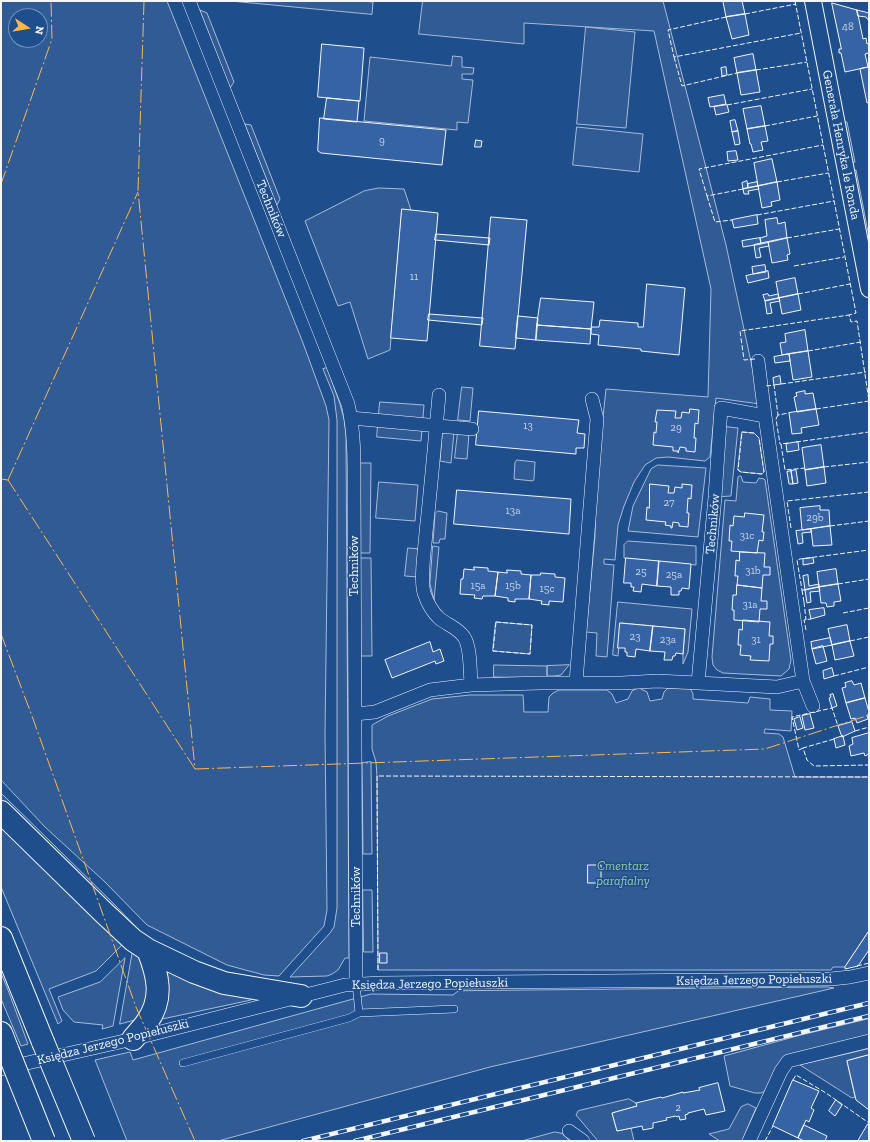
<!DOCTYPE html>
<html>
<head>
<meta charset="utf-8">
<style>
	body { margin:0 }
	#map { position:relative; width:870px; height:1142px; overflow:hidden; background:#1f4e8c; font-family:"Zilla Slab",serif }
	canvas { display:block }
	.frame { position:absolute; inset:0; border:2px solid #f2f6ff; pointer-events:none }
	.north { position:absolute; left:8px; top:8px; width:40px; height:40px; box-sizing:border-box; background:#1f4e8c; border:1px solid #7391ba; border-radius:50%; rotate:102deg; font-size:11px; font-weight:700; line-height:16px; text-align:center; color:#f2f6ff }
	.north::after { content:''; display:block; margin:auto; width:14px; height:18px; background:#ffb74d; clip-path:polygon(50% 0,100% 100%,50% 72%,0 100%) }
</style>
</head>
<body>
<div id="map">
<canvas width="870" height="1142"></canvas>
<div class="frame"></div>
<div class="north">N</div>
</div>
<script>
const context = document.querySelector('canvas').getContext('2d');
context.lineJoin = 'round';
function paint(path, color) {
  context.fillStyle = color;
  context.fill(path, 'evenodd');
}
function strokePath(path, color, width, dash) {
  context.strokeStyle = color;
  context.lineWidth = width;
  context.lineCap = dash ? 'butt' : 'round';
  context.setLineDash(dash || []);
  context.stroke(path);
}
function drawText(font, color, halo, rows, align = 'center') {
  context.font = font + ' "Zilla Slab",serif';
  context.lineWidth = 3;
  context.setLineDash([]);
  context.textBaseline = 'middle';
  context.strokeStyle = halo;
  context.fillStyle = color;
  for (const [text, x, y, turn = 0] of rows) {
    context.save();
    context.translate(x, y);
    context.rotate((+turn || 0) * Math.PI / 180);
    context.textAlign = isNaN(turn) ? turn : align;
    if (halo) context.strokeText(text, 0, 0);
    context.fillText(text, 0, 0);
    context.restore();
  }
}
const built = new Path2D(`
	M1 1H167L303 343 326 406 329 420 325 734 327 910 324 926 279 976 264 975 227 965 147 925 105 882 45 827 1 780ZM16 16H40V40H16Z
	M231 1H362L373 2 372 14Z
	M423 1H663L726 245 760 404 716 398 710 457 705 461 668 457 656 458 645 465 634 482 624 506 618 525 615 560 604 559V564L614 565 607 657 596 656 597 633 586 632 595 536 596 482 606 389 708 397 711 289 654 31 524 23V44L419 34Z
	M200 10 207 13 234 82 230 88Z
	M586 27 635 32 626 128 577 124Z
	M453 56 462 57V67L474 68 473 74H462V79L473 80 468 123 457 122V130L364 121 370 57 451 66Z
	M845 122H847L855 162 852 163Z
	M245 124 251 125 280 199 277 205Z
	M577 127 643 134 639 172 573 165Z
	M854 170H856L869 237V247Z
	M379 188 404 189 411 210H402L390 350 368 359 350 302 338 306 305 221 364 191Z
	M327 368 340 404 344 419 346 435 349 958H345L338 970 332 974 327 976 290 977 330 933 334 927 337 908V420L334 396 323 369Z
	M462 387 473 388 470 421 458 420Z
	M380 402 424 405 421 441 377 437Z
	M720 426 738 428 731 496 715 497Z
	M446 431 454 432 451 463 440 461 442 435Z
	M458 432 469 433 467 459 455 458Z
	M742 432 754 433 759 438 764 472 762 474 741 472 738 470Z
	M517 460 535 462 534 479 533 481 514 479 515 463Z
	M361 463H371L370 553H361Z
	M658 465 706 468 698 537 628 531 633 506 651 469Z
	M740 476H741L743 482 756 483 759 478 764 479 765 480 791 660 789 669 781 676 723 673 717 670 713 665 712 657 725 500 736 501 738 477Z
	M379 482 418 485 415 521 376 518Z
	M438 511 447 513 445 539H440L439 543H433L435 514Z
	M628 541 696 546V565L624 558V545Z
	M433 546 439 547 434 600 430 584Z
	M408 548 420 549 417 577 405 576Z
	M360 558H371L372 656H361Z
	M618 602 692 609 688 652 683 664V654L685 629 621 623 618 656 613 655Z
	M496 622 532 625 530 654 493 651Z
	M494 665 547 666V678L494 677Z
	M569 665 561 675 554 676H548L547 675V666Z
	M639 688 647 692 650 701 662 699 664 692 668 688H690L693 694V699L748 703 750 697 770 699V710L792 711 791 731 765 729 764 733 779 734 783 737 795 777H869V931L845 967H833L831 970H378L377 776 376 762 372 749V725L388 716 432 699 470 695H523L524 712H548L549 697 553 693 559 690H607L612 694 616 703 628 699 632 691Z
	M371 762 372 854H363L362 763Z
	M1 793 113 903 137 928 134 931 1 802Z
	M1 823 125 942 96 971 49 989 62 1021 58 1024 1 887Z
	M363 890H372L373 952H364Z
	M133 950 143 958 153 993 135 1020 120 1024Z
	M125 958 113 1026 102 1029 103 1025 74 1022 63 1010 58 997 100 982Z
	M162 969 252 998 251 1000 167 1018 158 1019Z
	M1 973 8 990 28 1044 21 1046 1 999Z
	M828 987 834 988 490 1067 218 1141H127L95 1060 130 1052 133 1060 371 994 453 995 458 991Z
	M869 1019V1036L796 1054 765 1091 761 1093H755L730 1086 724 1056 801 1035Z
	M869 1049V1055L847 1061 855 1097 852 1098 800 1065Z
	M629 1099 636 1103 637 1106 612 1113 617 1131 631 1128 634 1141H598L576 1115 578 1111Z
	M748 1104 756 1108 742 1141H720L709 1134 729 1129 741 1107Z
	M555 1132 565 1134 569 1141H522Z`);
paint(built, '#305b95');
strokePath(built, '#a8bbd7', 1);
const building = new Path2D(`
	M724 1H742L745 14 726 17 723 2Z
	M832 3 857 10 863 39 866 38 867 44 869 43V53L865 54 868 67 845 72 841 53H839V49H841Z
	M857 10 869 13V21L866 17 858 16Z
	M745 14 749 35 732 39 726 17Z
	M322 44 364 48 360 101 318 97Z
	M753 54 756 70 737 73 734 58Z
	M726 67 727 75 722 76 721 68Z
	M868 67H869V102L867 103 860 69Z
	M756 70 760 92 741 95 737 73Z
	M724 95 726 104 710 107 708 98Z
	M327 98 359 101 357 122 324 119Z
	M727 105 729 112 716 115 714 107Z
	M761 106 765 126 747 129 743 109Z
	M320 118 446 130 442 165 321 153 318 151Z
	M735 120 738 131 732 132 730 121Z
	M765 126 768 141 761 142 763 150 753 152 751 144H750L747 129Z
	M738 131 740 144 735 145 732 132Z
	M476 140 482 141 481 147H475Z
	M736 151 738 160 728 161 727 152Z
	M772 159 777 182 758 186 754 163Z
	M747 181 748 188 743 189 742 183Z
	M757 182 758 186 748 188V184Z
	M777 182 780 200 771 202 772 206 762 208 758 186Z
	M758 186 759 189 748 191 749 194H744L743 189Z
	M402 209 438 213 427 341 391 338Z
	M757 215 758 224 734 228 732 220Z
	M491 217 527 220 515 349 480 346Z
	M777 218 778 224 785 222 787 238 761 244 760 238 767 236 765 220Z
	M436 234 490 238 489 245 435 240Z
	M760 238 761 244 743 247 742 241Z
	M787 238 790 254 787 255 788 260 772 263 768 242Z
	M768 242 769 246 759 248 761 257 756 258 754 245Z
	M765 265 766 272 753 274 752 267Z
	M768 271 769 278 748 283 746 276Z
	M795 278 798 294 779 298 776 282Z
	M647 284 685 288 679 355 641 351V349L598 345 599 335 591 334V329L592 327H599L600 320 638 323V327H643Z
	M768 294 769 296 778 294 779 298 765 301 763 295Z
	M798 294 801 310 782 314 779 298Z
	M541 298 594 302 591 329 537 325Z
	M779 298 780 301 770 303 772 313 767 314 765 301Z
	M429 314 483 318 482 325 428 320Z
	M518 316 538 318 536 340 516 338Z
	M537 325 591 329 590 344 536 340Z
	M805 330 808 351 782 355 780 343 786 342 785 334Z
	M808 351 812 377 793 380 789 354Z
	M789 354 790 361 775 363 774 357Z
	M780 376 781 384 774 385 773 378Z
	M805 391V394L813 393 816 409 797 412 794 397 797 396 796 393Z
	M690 409 699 410 698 424 695 423 694 438H696L695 452 686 451V448L680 447 678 453V451H673V447L653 445 654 432 656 433 657 422H655L657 410 676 411 675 418H681L682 412 689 413Z
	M816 409 819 425 801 428 802 433 792 434 789 413Z
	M479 411 579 420 577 433 585 434 584 448H576V454L476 445Z
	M798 442 799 450 787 452 786 444Z
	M821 445 824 467 805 470 802 448Z
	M824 467 826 483 807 486 805 470Z
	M796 470 798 483 793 484 791 471Z
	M791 471 793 484H789L787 472Z
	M650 484 669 486 668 493H674L675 487 682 488V484L692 485 691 499 688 498 687 513H689L688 527 679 526V523L673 522 672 528H671V526L665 525 666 522 646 520 647 507 649 508Z
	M457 490 571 499 569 534 454 524Z
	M820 506V510H829L830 526 802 530 800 508Z
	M745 513 764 515 762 532H764L763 541 759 540 757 553 731 551 732 541H729L730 525 733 526 734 516 744 517Z
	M830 526 832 545 813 546 811 529Z
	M811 529V532L802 533 803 543 798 544 796 531Z
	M740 552 765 553 764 567H770V575H763L762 588 737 585 738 576H735L736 560 739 561Z
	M626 558 659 561 657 586 642 584 641 592 633 591 634 587H631V583H624Z
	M813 558 814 563 803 565V559Z
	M659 561 691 564 689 589 682 588 681 591H679V595H671V587L657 586Z
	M474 567 488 568V571L498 572 495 596H483L482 599 474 598 475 595 460 594 461 579H463L464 569 474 570Z
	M836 569 838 584 819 587 817 572Z
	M507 570 521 571V574L531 575 529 599H515V602L508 601V598L495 596 498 572 507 573Z
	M541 573 555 574V577L565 578 563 602 549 601V605L541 604 542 601 529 599 531 575H540Z
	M808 575 809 586 819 584V587L805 590 803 576Z
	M838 584 841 601 834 602V606L827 607 826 603H821L819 587Z
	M737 585 762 588 761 601H767V609H760L759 622 734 620V610H732L733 595H736Z
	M819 587 820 591 810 592 811 602 807 603 805 590Z
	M824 608 825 615 811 619 809 610Z
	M743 620 770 622 769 636H773V644H770L769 661 750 660 751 656 740 655 741 645H738L739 629 742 630Z
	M620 623 653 626 650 651 636 649 635 657 627 656V652H625V648H618Z
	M847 625 850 641 832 645 828 629Z
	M653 626 685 629 683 654 676 653 675 656H673L672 660H664L665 652 650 651Z
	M830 638 832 645 812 649 811 642Z
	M850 641 854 656 835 660 832 645Z
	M430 642 433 652 440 649 444 661 436 664 435 661 392 678 385 660Z
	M823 646 827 661 816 664 812 649Z
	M832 668 834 676 824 679 823 671Z
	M852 681 854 685 861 683 865 698 846 703 842 688 846 687 845 683Z
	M833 694 837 706 832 708 829 698 831 697 830 695Z
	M865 698 869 712V715H867L868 719 857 723 855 718 851 719 846 703Z
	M810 714 814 728 805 730 802 716Z
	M800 717 803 728 797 730 794 719Z
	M852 722 855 731 842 737 838 726Z
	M869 733V754L865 756 864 753 851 756 849 746 853 744 852 738Z
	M843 736 845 745 836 748 834 739Z
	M588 865H601V883H588Z
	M869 931V950L858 966 845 969V967Z
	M380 953H387V963H380Z
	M869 1055V1110L856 1100 847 1061Z
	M793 1080 819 1091 811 1108 814 1110 809 1122 806 1120 798 1138 773 1126Z
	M718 1083 725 1111 706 1115 704 1109 688 1113V1114L685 1115 686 1119 680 1120 679 1116 677 1117 676 1116 666 1118 667 1120 653 1123V1128L643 1130 642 1126 617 1131 612 1113 637 1106 636 1103 661 1097 662 1098 683 1092V1093L700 1090 699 1088Z
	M836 1100 842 1105 835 1116 829 1111Z
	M868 1124H869V1141H858Z
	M804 1125 827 1136 825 1141H804L798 1138Z`);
paint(building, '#3563a3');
strokePath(building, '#f2f6ff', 1);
const service = new Path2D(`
	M356 984 359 1013
	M183 1063 349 1018 359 1013 454 1009`);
const minor = new Path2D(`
	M189 1 348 404C355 434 354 465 354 496L356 984
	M758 361 765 416
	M439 395C435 441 431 486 426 532 425 548 420 578 424 593 427 602 432 612 440 619 448 625 458 628 464 637 471 647 470 672 471 685
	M351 418 472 429
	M576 682 597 419 592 399
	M698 683 777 687 803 681
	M355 714 375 712 430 690 471 685 540 683H622L657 681 698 683 715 497 721 408 765 416 803 681 813 706
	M1 1069 133 1039 345 985 381 983 831 979 850 977 869 973
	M569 1131 583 1141
	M749 1141 781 1071 788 1061 869 1041`);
const tertiary = new Path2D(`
	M813 1 869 289`);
const motorway = new Path2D(`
	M1 812 102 911 133 940 148 950 194 972 224 983 301 996
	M1 938 43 1042
	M1 1033 8 1051
	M133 1039C138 1033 143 1028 147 1022 164 998 158 975 148 950`);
strokePath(service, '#f2f6ff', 8);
strokePath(minor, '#f2f6ff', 14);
strokePath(tertiary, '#f2f6ff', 18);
strokePath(motorway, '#f2f6ff', 24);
strokePath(service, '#1f4e8c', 7);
strokePath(minor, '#1f4e8c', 13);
strokePath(tertiary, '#1f4e8c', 16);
strokePath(motorway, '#1f4e8c', 22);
const rail = new Path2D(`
	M303 1141 869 1003
	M355 1141 869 1016`);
strokePath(rail, '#f2f6ff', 4.5);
strokePath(rail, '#1f4e8c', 3, [9]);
const motorwayBridge = new Path2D(`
	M43 1042 84 1141
	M8 1051 44 1141`);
strokePath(motorwayBridge, '#f2f6ff', 24, []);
strokePath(motorwayBridge, '#1f4e8c', 22);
strokePath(new Path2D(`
	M795 1 856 313 849 315 851 322 857 321 869 401
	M745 14 796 4
	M726 17 668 30 674 57 801 33
	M674 57 682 86 737 73
	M756 70 807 62
	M727 105 812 89
	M765 126 817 116
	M777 182 828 173
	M743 189 707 196 699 169 823 145
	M707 196 715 222 732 220
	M757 215 834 201
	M787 238 839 229
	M794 266 844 257
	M798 294 850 284
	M808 351 861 342
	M755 359 744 360 740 331 849 315
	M781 384 866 372
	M767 385V386L774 385 778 415 789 413
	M816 409 869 401
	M778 415 776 419 780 444H781
	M742 432 754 433 759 438 764 472 762 474 741 472 738 470Z
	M796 442 869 432
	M788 443 781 444 785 470 805 468
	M824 467 869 462
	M830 526 869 521
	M791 528 787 501 869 492
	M838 584 869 579
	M802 590 804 602H805
	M805 590H802L797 560 800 559 869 550
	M804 602 806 620
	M843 613 869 608
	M496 622 532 625 530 654 493 651Z
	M806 630 804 620 811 619
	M850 641 869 637
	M834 676 869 667
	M855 731 869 727
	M834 739 803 748 807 760 814 766 869 765
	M803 748 799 750 792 717 832 708 838 726
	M857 966 869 963
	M378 970 377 776 869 777
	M793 1080 796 1075 826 1093 869 1123
	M765 1141 773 1126`), '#f2f6ff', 1, [5, 2]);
strokePath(new Path2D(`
	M144 1 138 191 195 769
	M1 184 52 39 51 1
	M1 479 8 480
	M8 480 195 769
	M8 480 138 192
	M1 634 32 716 136 1007 195 1141
	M195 769 765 749 869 715`), '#ffb74d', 1, [14, 3, 2, 3]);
drawText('11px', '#c3d1e8', null, [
	["48",848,27],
	["9",382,141],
	["11",414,277],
	["13",528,426],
	["29",676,428],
	["27",669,503],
	["13a",513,511],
	["29b",815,518],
	["31c",747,536],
	["31b",753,571],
	["25",641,572],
	["25a",674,575],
	["15a",478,586],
	["15b",513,586],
	["15c",547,589],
	["31a",750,605],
	["23",635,637],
	["23a",668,640],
	["31",756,640],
	["2",678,1108]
]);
drawText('13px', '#f2f6ff', '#1f4e8c', [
	["Generała Henryka le Ronda",841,145,79],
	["Techników",271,209,68],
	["Techników",713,524,-85],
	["Techników",354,566,-90],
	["Techników",356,897,-90],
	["Księdza Jerzego Popiełuszki",754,980,-1],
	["Księdza Jerzego Popiełuszki",430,984,-1],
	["Księdza Jerzego Popiełuszki",113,1042,-14]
]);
drawText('italic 13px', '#97c8a6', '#1f4e8c', [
	["Cmentarz",623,866],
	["parafialny",623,881]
]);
</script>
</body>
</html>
